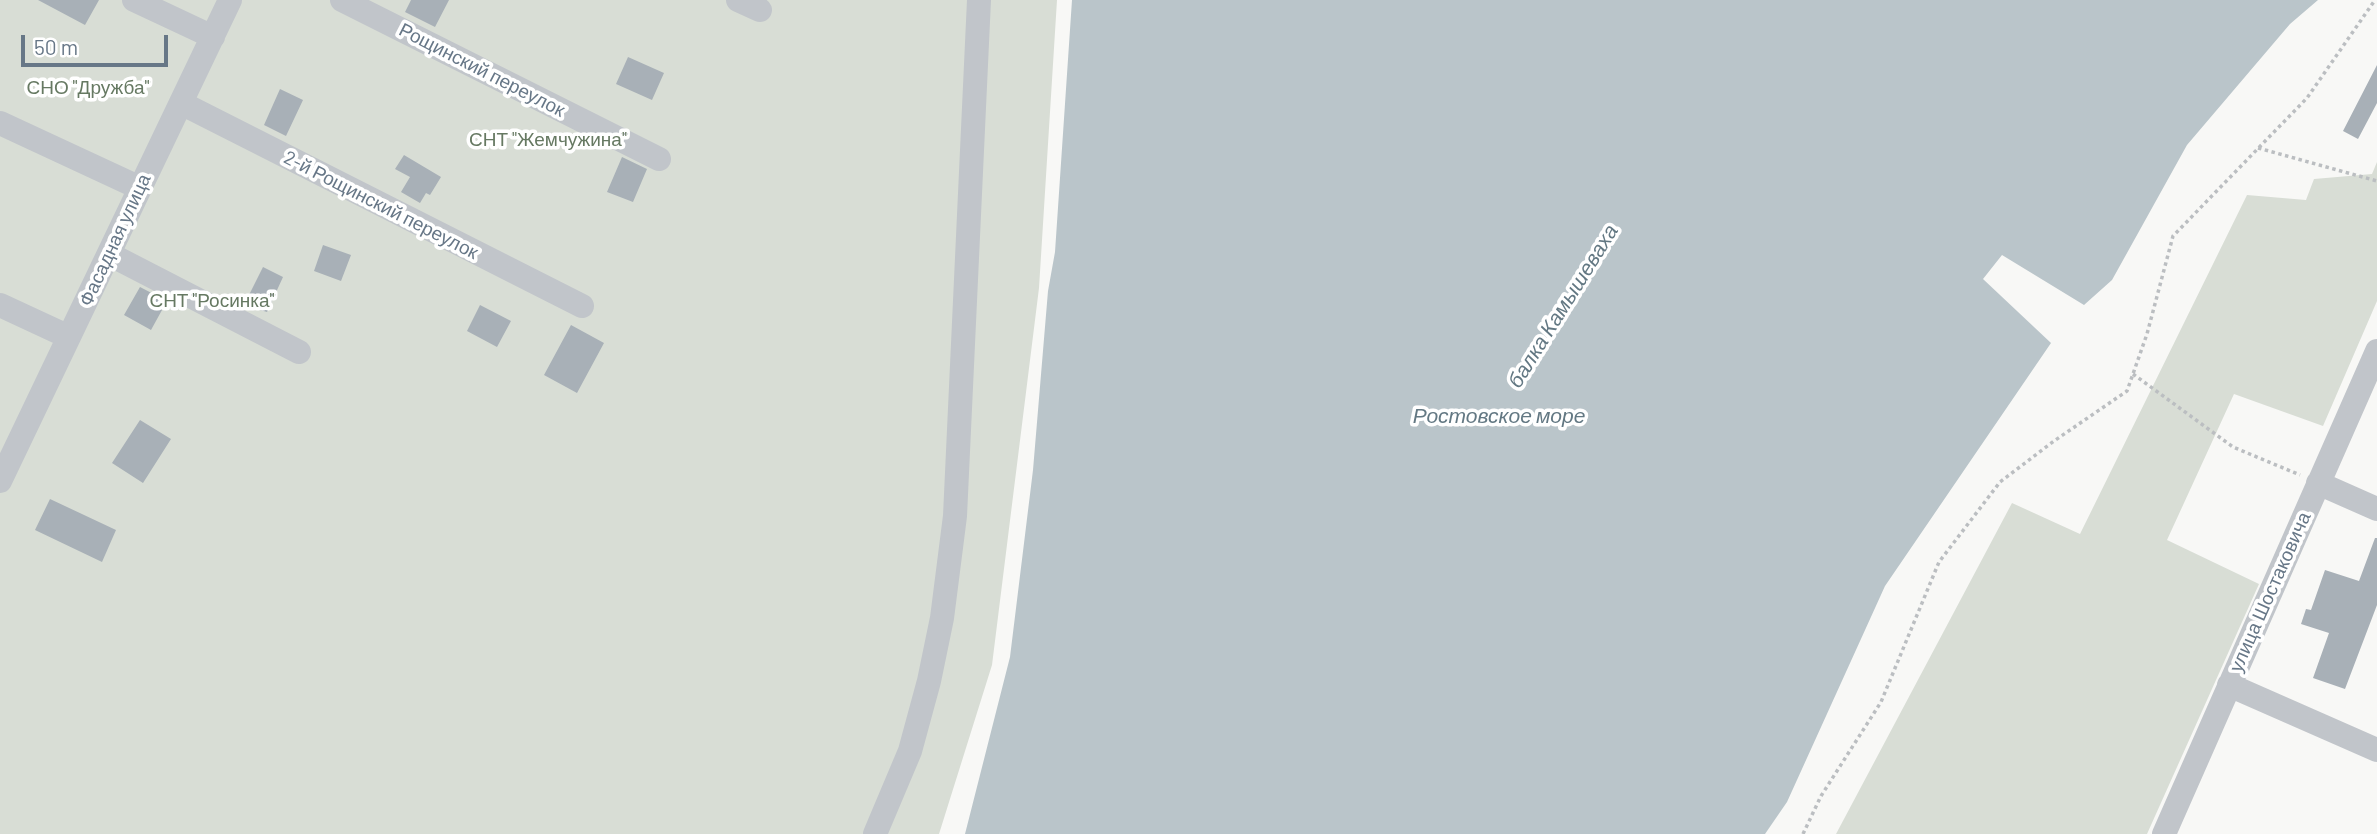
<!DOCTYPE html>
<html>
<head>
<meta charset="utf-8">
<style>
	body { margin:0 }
	#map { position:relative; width:2377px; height:834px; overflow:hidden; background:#f8f8f6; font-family:Barlow,sans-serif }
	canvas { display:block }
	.scale { position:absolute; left:21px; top:35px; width:147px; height:32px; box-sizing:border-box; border:4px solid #677787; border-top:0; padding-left:9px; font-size:21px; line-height:24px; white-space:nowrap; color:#677787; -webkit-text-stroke:5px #fff; paint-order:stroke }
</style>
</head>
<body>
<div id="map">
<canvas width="2377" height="834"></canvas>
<div class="scale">50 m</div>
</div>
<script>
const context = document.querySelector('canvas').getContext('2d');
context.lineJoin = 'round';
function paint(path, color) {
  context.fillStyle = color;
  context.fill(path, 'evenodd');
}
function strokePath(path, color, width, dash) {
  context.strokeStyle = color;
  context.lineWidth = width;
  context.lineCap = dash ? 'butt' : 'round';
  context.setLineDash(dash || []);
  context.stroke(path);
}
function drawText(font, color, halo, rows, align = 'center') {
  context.font = font + ' Barlow,sans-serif';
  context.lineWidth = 7;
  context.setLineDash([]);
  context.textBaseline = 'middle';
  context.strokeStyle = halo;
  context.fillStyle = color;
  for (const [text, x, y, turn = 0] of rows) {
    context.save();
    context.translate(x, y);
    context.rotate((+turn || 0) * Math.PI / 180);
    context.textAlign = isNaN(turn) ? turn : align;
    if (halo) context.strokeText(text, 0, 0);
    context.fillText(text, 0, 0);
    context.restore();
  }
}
paint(new Path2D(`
	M0 0H1057L1039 288 992 665 939 834H0Z
	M2377 162V301L2323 426 2234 394 2167 540 2259 584 2147 834H1836L2012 503 2080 534 2247 195 2306 200 2314 179 2372 174Z`), '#d8ddd5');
paint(new Path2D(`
	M1072 0H2318L2290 24 2187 145 2112 280 2084 305 2002 255 1983 279 2051 343 1885 586 1787 802 1765 834H965L1010 657 1033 470 1048 291 1055 252Z`), '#bac5ca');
paint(new Path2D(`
	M38 0H99L85 25Z
	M411 0H449L435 27 405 12Z
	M628 57 664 73 652 100 616 84Z
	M2377 65V103L2358 139 2343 131Z
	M280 89 303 100 286 136 264 125Z
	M404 155 441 177 430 195 426 193 420 203 401 192 410 177 395 169Z
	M622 157 647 169 633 202 607 192Z
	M323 245 351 255 341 281 314 271Z
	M263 267 283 277 267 312 244 305Z
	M140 287 167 301 151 330 124 315Z
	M480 305 511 321 497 347 467 331Z
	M571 325 604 343 577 393 544 375Z
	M140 420 171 439 143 483 112 463Z
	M50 499 116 530 102 562 35 530Z
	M2375 538H2377V605L2345 689 2313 678 2329 633 2301 624 2306 609 2311 610 2325 570 2359 581Z`), '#a8b0b7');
strokePath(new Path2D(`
	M2258 148 2377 181
	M2133 374 2233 447 2300 475
	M1803 834 1821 796 1881 702 1939 562 2000 482 2054 441 2127 391 2147 334 2173 236 2307 98 2375 0`), '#bbbec1', 3.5, [3.5, 3.5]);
strokePath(new Path2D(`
	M134 0 213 37
	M342 0 659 159
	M738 0 760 10
	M181 103 582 306
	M0 123 140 188
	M109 254 299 352
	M0 305 69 337
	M0 481 230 0
	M2318 483 2377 509
	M2229 685 2377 750
	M875 834 910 751 929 681 942 618 955 516 979 0
	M2164 834 2377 351`), '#c1c5ca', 24);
drawText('19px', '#677787', '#fff', [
	["Рощинский переулок",482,70,27],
	["2-й Рощинский переулок",381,205,27],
	["Фасадная улица",115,240,-65],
	["улица Шостаковича",2270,592,-66]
]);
drawText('19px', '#667962', '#fff', [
	["СНО \"Дружба\"",88,88],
	["СНТ \"Жемчужина\"",548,140],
	["СНТ \"Росинка\"",212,301]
]);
drawText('italic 21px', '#637883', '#fff', [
	["балка Камышеваха",1563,306,-58],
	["Ростовское море",1499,416]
]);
</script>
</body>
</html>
